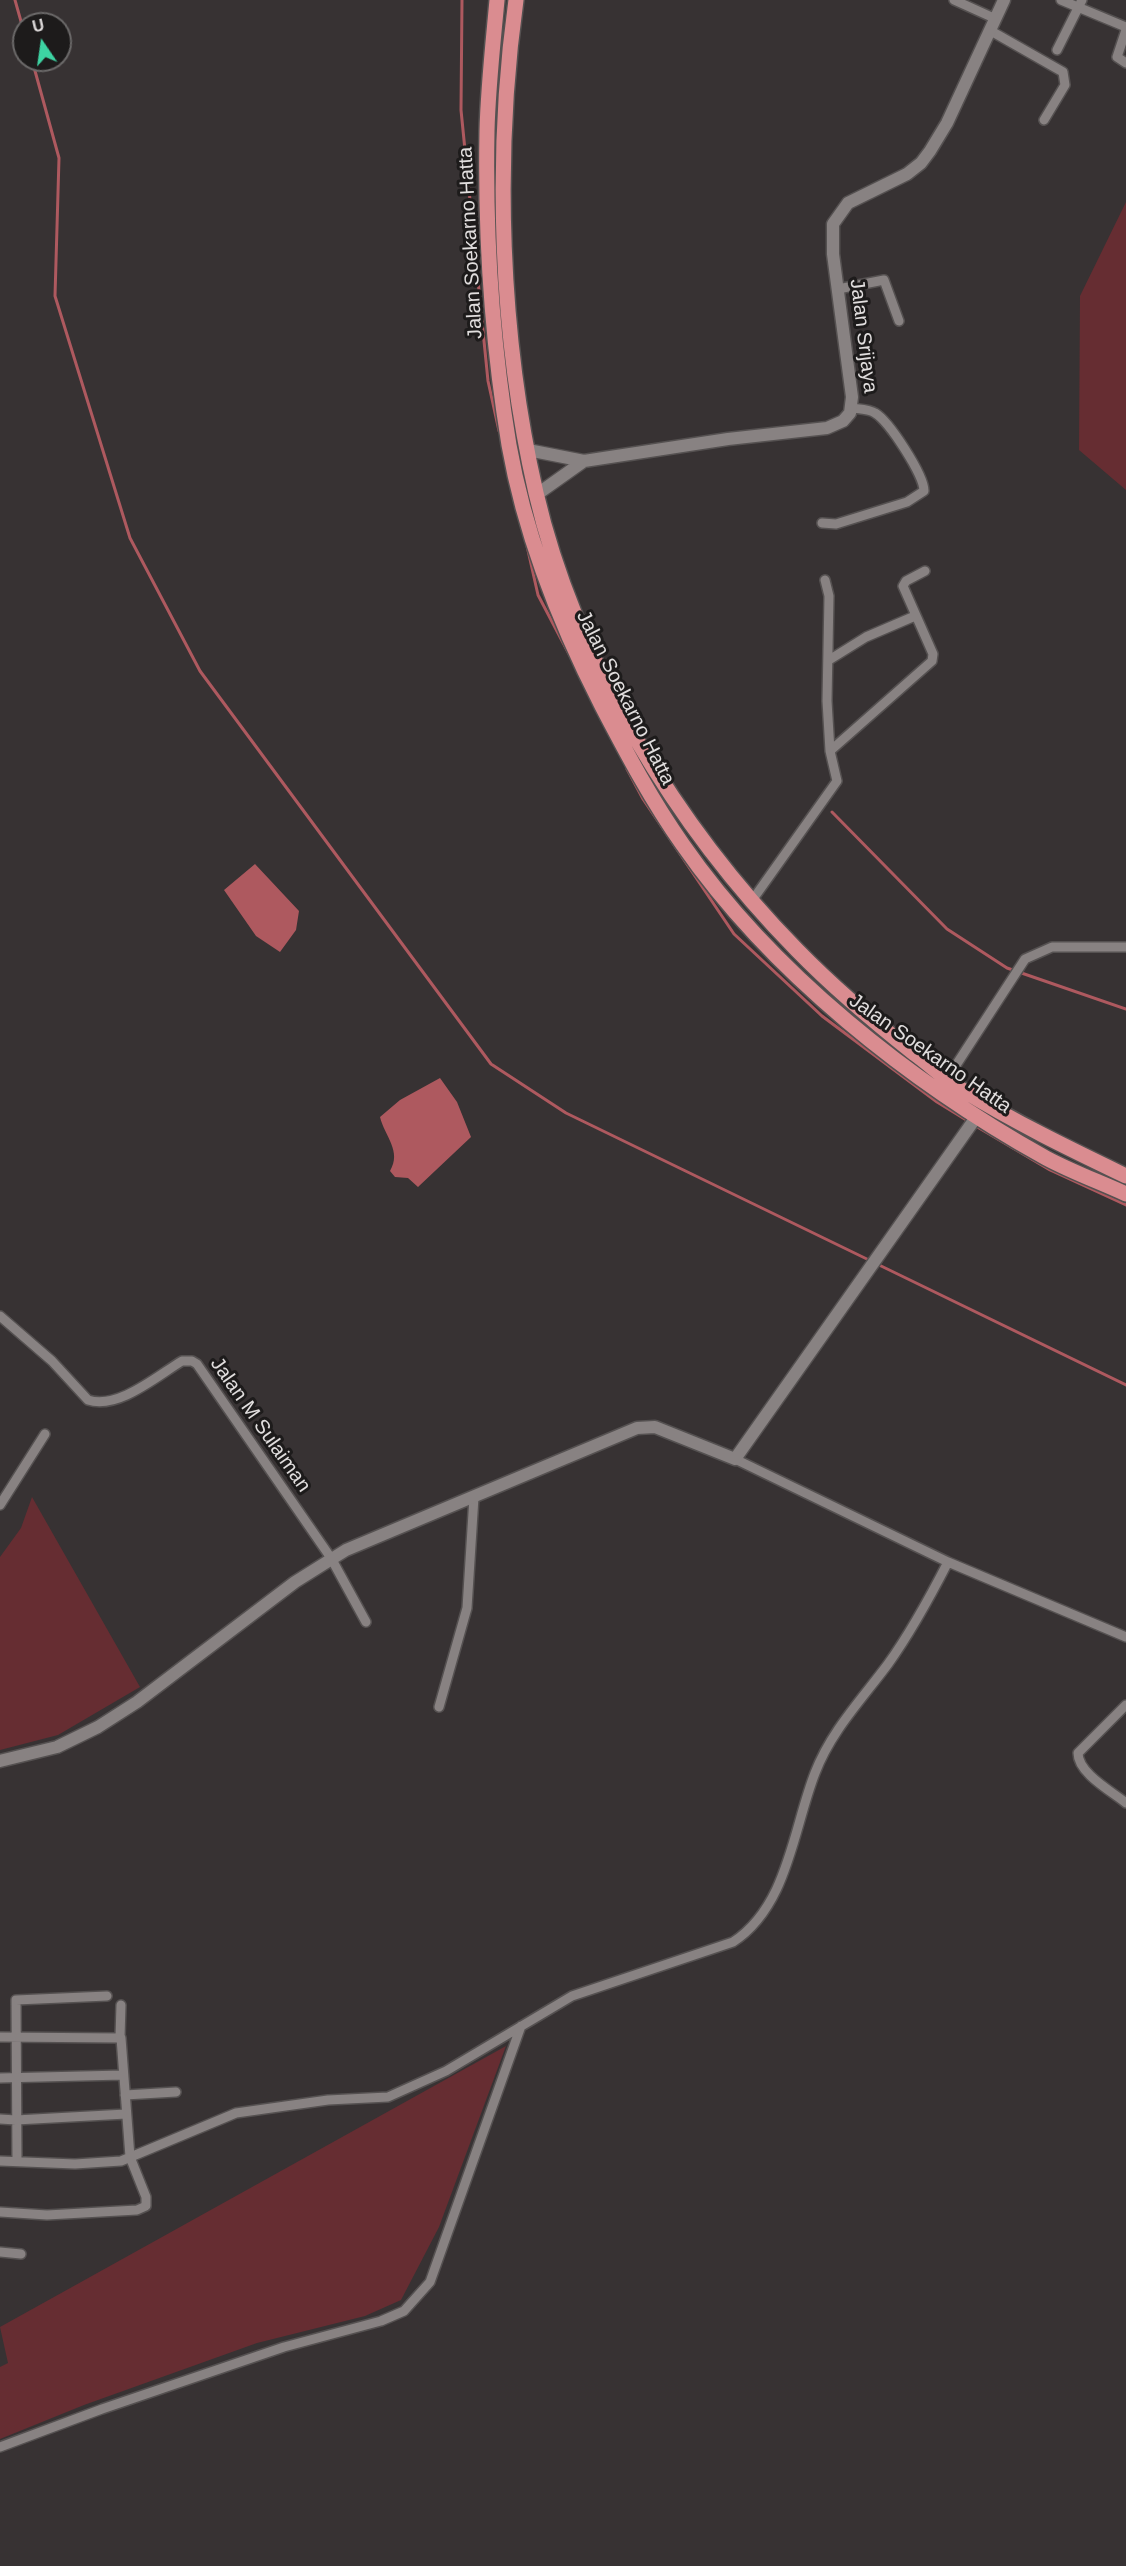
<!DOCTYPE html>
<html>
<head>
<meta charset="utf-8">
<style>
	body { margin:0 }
	#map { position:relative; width:1126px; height:2566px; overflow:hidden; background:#373233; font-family:Helvetica,sans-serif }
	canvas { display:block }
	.north { position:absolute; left:12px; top:12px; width:60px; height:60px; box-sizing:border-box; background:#1d1b1b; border:2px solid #6b6969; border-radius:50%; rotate:347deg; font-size:16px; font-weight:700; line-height:24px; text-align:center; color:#e1dede }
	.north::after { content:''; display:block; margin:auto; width:21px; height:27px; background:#3dd4a3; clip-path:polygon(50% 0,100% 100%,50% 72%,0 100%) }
</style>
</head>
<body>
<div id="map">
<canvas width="1126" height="2566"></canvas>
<div class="north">U</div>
</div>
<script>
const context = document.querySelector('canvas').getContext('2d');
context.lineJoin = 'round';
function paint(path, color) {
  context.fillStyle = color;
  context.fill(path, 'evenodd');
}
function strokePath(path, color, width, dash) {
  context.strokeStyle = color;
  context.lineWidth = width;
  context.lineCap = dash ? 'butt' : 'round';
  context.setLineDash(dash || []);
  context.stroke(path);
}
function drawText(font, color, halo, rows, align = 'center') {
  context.font = font + ' Helvetica,sans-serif';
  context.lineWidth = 6;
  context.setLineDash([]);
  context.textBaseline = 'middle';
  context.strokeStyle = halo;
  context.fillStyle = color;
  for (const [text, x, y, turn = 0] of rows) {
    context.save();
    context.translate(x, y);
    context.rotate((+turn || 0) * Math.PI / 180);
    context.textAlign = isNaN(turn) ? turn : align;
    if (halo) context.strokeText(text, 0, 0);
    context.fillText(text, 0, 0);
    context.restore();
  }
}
paint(new Path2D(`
	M1126 202V490L1079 450 1080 296Z
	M32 1497 140 1687 58 1735 0 1750V1557L21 1528Z
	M506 2046 439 2227 401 2300 365 2316 257 2343 84 2405 0 2439V2367L8 2363 0 2327Z`), '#662d32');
paint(new Path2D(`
	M255 864 299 911 296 930 280 952 256 936 224 890Z
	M440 1078 457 1102 471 1137 418 1187 408 1178 395 1177 390 1171C402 1151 385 1137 380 1117L400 1100Z`), '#ae595f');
strokePath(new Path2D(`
	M15 0 24 32
	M462 0 461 110 488 381 499 431
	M32 60 59 158 55 296 130 538 200 671 491 1064 566 1113 871 1261
	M527 546 538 595 570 656
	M627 769 643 799 734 934 822 1016 937 1102 968 1121
	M832 812 947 929 1007 968 1126 1009
	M974 1125 1050 1170 1126 1205
	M877 1264 1126 1385`), '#ae595f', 3);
const minor = new Path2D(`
	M954 0 996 19
	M1061 0 1126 27
	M1126 30 1117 57 1126 63
	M991 31 1063 72 1065 85 1044 120
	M1057 50 1082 0
	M838 289 884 280 899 321
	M822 523 836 524 907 502 924 491C924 475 889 421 875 413 869 409 858 409 852 408
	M829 660 866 637 915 616
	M830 751 932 661 933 654 903 586 906 581 925 571
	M751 902 837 781 830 751 827 701 829 596 825 580
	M947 1079 1025 959 1052 947H1126
	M0 1316 52 1361 88 1400C118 1410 157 1376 182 1361H192L197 1364 331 1558 366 1622
	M735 1459 948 1562 1126 1637
	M0 1505 45 1434
	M1126 1705 1078 1753C1078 1773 1111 1791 1126 1803
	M439 1707 467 1608 474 1497
	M0 2037 121 2038 130 2157 146 2197V2206L137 2210 47 2215 0 2212
	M120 2037 121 2005
	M0 2078 123 2075
	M125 2095 176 2092
	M0 2119 16 2120 126 2114
	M0 2161 75 2164 121 2161 236 2113 328 2100 388 2097 446 2071 572 1996 733 1942C788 1906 793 1829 815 1773 831 1731 862 1699 888 1664 911 1632 930 1597 948 1562
	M17 2161 16 2000 107 1996
	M0 2252 21 2254
	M0 2447 102 2409 284 2347 381 2321 404 2311 430 2282 521 2026`);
const tertiary = new Path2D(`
	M528 450 584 461
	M536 495 584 461 728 439 827 428 843 421 850 413 852 397 833 254V224L848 203 907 174 921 163 930 151 947 123 1004 0
	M0 1761 57 1747 98 1727 137 1702 295 1582 346 1550 637 1428 655 1427 735 1459 977 1116`);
const trunk = new Path2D(`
	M497 0C493 44 488 88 487 131 485 236 492 342 509 445 525 536 560 624 602 706 627 754 652 801 683 845 771 972 911 1083 1046 1158 1072 1172 1100 1182 1126 1194
	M516 0C494 158 500 337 536 493 575 661 677 828 797 950 834 988 873 1021 915 1054 930 1065 945 1079 961 1089 1014 1122 1070 1149 1126 1176`);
strokePath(minor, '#555151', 12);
strokePath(tertiary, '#555151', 15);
strokePath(trunk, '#555151', 18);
strokePath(minor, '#888282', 9);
strokePath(tertiary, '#888282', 12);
strokePath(trunk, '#da8c90', 15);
drawText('20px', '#e1dede', '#1d1b1b', [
	["Jalan Soekarno Hatta",471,243,-93],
	["Jalan Srijaya",863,336,83],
	["Jalan Soekarno Hatta",625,698,63],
	["Jalan Soekarno Hatta",930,1054,35],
	["Jalan M Sulaiman",260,1425,55]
]);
</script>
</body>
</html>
